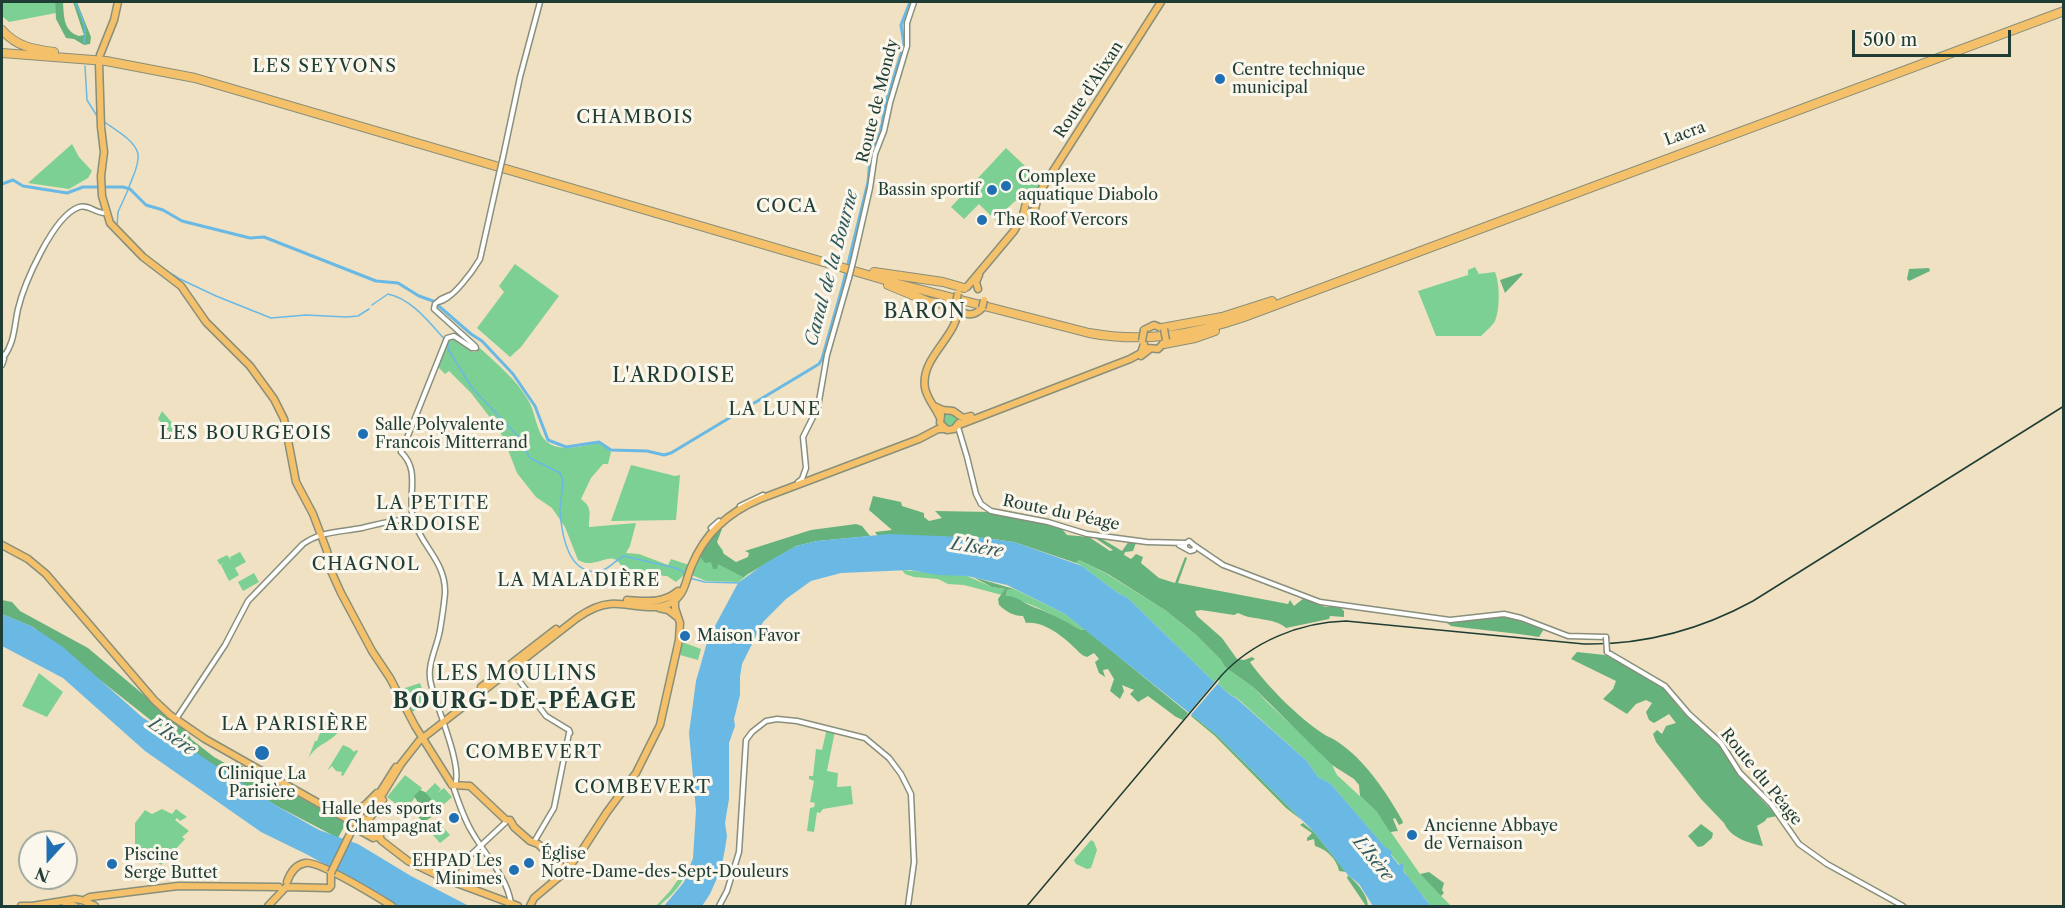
<!DOCTYPE html>
<html>
<head>
<meta charset="utf-8">
<style>
	body { margin:0 }
	#map { position:relative; width:2065px; height:908px; overflow:hidden; background:#f0e1c2; font-family:"Libre Caslon Text",serif }
	canvas { display:block }
	.frame { position:absolute; inset:0; border:3px solid #1f3d34; pointer-events:none }
	.north { position:absolute; left:18px; top:830px; width:60px; height:60px; box-sizing:border-box; background:#fbf7ec; border:2px solid #a3ada2; border-radius:50%; rotate:201deg; font-size:16px; font-weight:700; line-height:24px; text-align:center; color:#1f3d34 }
	.north::after { content:''; display:block; margin:auto; width:21px; height:27px; background:#1f6fb2; clip-path:polygon(50% 0,100% 100%,50% 72%,0 100%) }
	.scale { position:absolute; left:1852px; top:30px; width:159px; height:27px; box-sizing:border-box; border:3px solid #1f3d34; border-top:0; padding-left:8px; font-size:18px; line-height:21px; white-space:nowrap; color:#1f3d34; -webkit-text-stroke:4px #fbf7ec; paint-order:stroke }
</style>
</head>
<body>
<div id="map">
<canvas width="2065" height="908"></canvas>
<div class="frame"></div>
<div class="north">N</div>
<div class="scale">500 m</div>
</div>
<script>
const context = document.querySelector('canvas').getContext('2d');
context.lineJoin = 'round';
function paint(path, color) {
  context.fillStyle = color;
  context.fill(path, 'evenodd');
}
function strokePath(path, color, width, dash) {
  context.strokeStyle = color;
  context.lineWidth = width;
  context.lineCap = dash ? 'butt' : 'round';
  context.setLineDash(dash || []);
  context.stroke(path);
}
function drawText(font, color, halo, rows, align = 'center') {
  context.font = font + ' "Libre Caslon Text",serif';
  context.lineWidth = 6;
  context.setLineDash([]);
  context.textBaseline = 'middle';
  context.strokeStyle = halo;
  context.fillStyle = color;
  for (const [text, x, y, turn = 0] of rows) {
    context.save();
    context.translate(x, y);
    context.rotate((+turn || 0) * Math.PI / 180);
    context.textAlign = isNaN(turn) ? turn : align;
    if (halo) context.strokeText(text, 0, 0);
    context.fillText(text, 0, 0);
    context.restore();
  }
}
paint(new Path2D(`
	M2 2H55L56 13 9 22 2 16Z
	M72 144 79 157 92 171 88 178 69 189 28 183Z
	M1006 148 1043 183 1032 198 1015 201 995 220 979 204 964 219 951 207Z
	M515 264 559 296 521 347 510 357 477 328 504 292 499 286Z
	M1475 267 1479 274 1495 272C1500 284 1500 309 1495 321 1492 326 1485 332 1481 336H1436L1418 291 1468 275V270Z
	M451 338H455L473 352H476L480 348C497 364 516 379 528 400 535 411 536 429 544 439 557 454 582 446 598 443L603 445 611 452 608 464H603L591 478 581 499C593 508 589 514 589 527L636 523 630 546 626 553 639 554 668 565 671 559 692 566 712 538 723 550V561L747 575 739 582 706 581 687 573 685 577 683 576 676 582 667 576 624 573C616 547 604 564 587 563 584 563 581 561 578 560L565 527 552 508 536 497 517 473 503 437 492 420 471 393 449 371 445 374 438 367 446 345Z
	M162 411 179 431 173 436 158 419Z
	M943 420a7 7 0 1 1 14 0a7 7 0 1 1-14 0Z
	M631 465 675 476 680 475 676 520 611 521Z
	M240 552 246 562 235 568 239 575 229 581 221 565 225 562 220 565 217 560 227 555 231 560 230 557Z
	M1079 560 1107 574 1165 610 1195 634 1221 660 1225 667 1253 687 1268 703 1314 746 1332 765 1337 775 1377 812 1420 874 1451 906 1430 905C1423 893 1401 876 1403 863L1400 865 1330 783 1318 777 1307 761 1237 698C1226 694 1222 685 1212 680L1128 598 1118 593 1082 566 1076 563Z
	M902 570 967 576 992 587 1005 589 1002 595 964 585 948 584 938 579 914 577 905 574Z
	M254 573 259 582 243 591 238 582Z
	M1014 589 1065 614 1086 630H1081C1056 616 1033 604 1006 596L1007 590Z
	M682 642 701 649 698 660 680 655Z
	M39 673 63 692 47 717 22 706Z
	M420 683 428 705 411 712 399 690Z
	M324 722 338 732C330 743 316 744 308 759L315 741H317L323 725 321 724Z
	M827 728 835 731 827 771 838 773 837 787 851 786 853 804 823 809 820 813 817 812 814 832 807 831 810 808 814 807 815 803 810 802 814 781 809 779V776H813L816 749 822 750Z
	M343 745 350 748 354 752 356 750 358 751 343 776 341 775 342 772 336 771 332 766 327 771Z
	M405 775 422 788 405 811 387 797Z
	M435 783 441 789 437 793 444 788 452 797 440 808 425 793Z
	M162 809 172 814 176 809 187 817 180 821 177 818 175 820 189 831 182 837 185 839 161 865 135 846V823L145 810 152 814Z
	M442 826 450 835 440 843 432 834Z
	M1091 840 1094 842 1097 850 1091 868 1087 869 1076 864 1074 860Z
	M687 867C685 883 671 896 659 906H656L670 891Z`), '#7cd093');
paint(new Path2D(`
	M55 2H63C64 16 63 31 79 36L84 35 73 2H77L91 37 90 44 84 45 74 39 66 38 56 19Z
	M1929 268 1930 271 1909 281 1907 279 1909 269Z
	M1521 273 1523 274 1505 293 1500 280Z
	M873 496 901 502 902 506 924 513V517L929 521 942 518 935 511 991 512 1043 523 1062 529 1067 535 1089 537 1110 551 1113 550 1095 538 1097 536 1122 551 1129 541 1136 543 1133 551 1125 552 1124 555 1131 559 1136 554 1143 557 1141 563 1159 578 1175 583 1185 557 1187 558 1178 583 1288 604 1290 600 1294 606 1304 598 1325 607H1340L1344 611V617L1330 616 1329 619 1286 628C1274 617 1253 621 1238 613L1234 615 1201 610 1195 611 1197 616 1222 638 1237 659 1244 660 1252 657 1255 659 1250 662C1266 685 1298 717 1322 733 1327 737 1333 738 1338 742 1364 759 1387 793 1402 820L1403 823 1399 825 1395 818 1393 819 1398 831 1390 832 1377 812 1360 796 1359 785 1354 779 1332 765 1253 687 1225 667 1221 660 1195 634 1165 610 1108 574 1079 560 1076 563 1014 542 985 538 877 535 875 532 892 530 869 510Z
	M856 524 862 526 870 536 817 541 796 546 743 577 718 564 717 569H713L711 562 705 563 699 555 718 528 722 529 717 542 724 554 736 562 748 557 749 553 745 551 811 530Z
	M973 577 1014 589 1007 590 1006 596C1018 596 1024 604 1036 608 1053 614 1065 621 1081 630H1086L1188 713 1183 720 1176 717 1148 696 1138 702 1130 694 1134 690 1122 685 1124 691 1120 699 1110 691 1114 679 1108 669 1103 670 1105 677 1099 673 1095 662 1099 659 1094 653 1087 657C1081 655 1080 653 1076 649 1064 637 1043 620 1026 623L1023 616C1013 616 1007 612 999 605L998 599 1005 589 992 587Z
	M2 600 12 602 20 611 88 648 176 722 188 733 191 739 214 757 232 767 235 762 346 823 338 838 275 805 209 764 167 733 33 627 2 614Z
	M1502 617 1511 618 1544 629 1539 637C1509 632 1481 630 1451 626L1447 623Z
	M1577 652 1605 655 1627 666 1666 690 1681 710 1720 745 1737 773 1777 816 1767 818 1765 821 1757 826 1763 846C1748 843 1731 838 1724 823L1701 799 1656 742 1653 734 1657 730 1662 734 1666 726 1676 723 1669 714 1654 723 1649 720 1646 712 1652 703 1646 700 1636 704 1627 714 1603 699 1613 689 1616 681 1571 659Z
	M1192 715 1217 735 1303 821 1286 808 1215 736 1191 716Z
	M420 790 425 792 440 809 439 813 423 822 413 811 419 804 414 796Z
	M1303 823 1314 832 1346 872 1339 871C1337 859 1326 849 1315 846L1314 839 1307 841V838L1312 833 1300 825Z
	M1701 824 1713 833 1712 838 1703 846 1698 847 1688 836Z
	M1429 872 1444 883 1442 890 1444 893 1441 896 1420 874Z
	M1348 875C1358 884 1367 894 1368 906H1366L1347 878Z`), '#65b27d');
paint(new Path2D(`
	M889 534 985 538 1014 542 1082 566 1118 593 1128 598 1212 680C1222 685 1226 694 1236 698L1307 761 1318 777 1330 783 1385 847 1392 851 1391 855 1399 865 1403 863 1404 872 1431 906H1373L1359 884 1348 875 1314 832 1217 735 1065 614 1007 585 967 576 938 575 910 570 841 573 811 581 786 599 763 622 742 664 740 677V695L734 719 735 726 729 743V799L725 823 727 836 725 849 721 869 710 894 702 906H664L684 882 693 858 696 810 689 733 696 681 708 639 738 583 764 564 796 546 817 541Z
	M2 614 31 626 63 647 142 717 275 805 319 830 358 844 411 876 469 906H398L308 855 261 832 145 751 63 678 2 646Z`), '#6ab9e4');
paint(new Path2D(`
	M1217 679 1220 681 1189 717 1187 715Z`), '#f0e1c2');
strokePath(new Path2D(`
	M75 2C81 16 88 27 84 43
	M85 66 87 100 97 116
	M103 121C114 129 135 140 138 154 140 164 132 178 129 187
	M117 226 118 212 128 190
	M143 253 151 259
	M162 268 180 279 216 296 271 318 306 315 346 317 358 316 369 309
	M372 305 388 294C413 299 432 326 448 343V349L472 388 518 436 530 458 560 473 563 481 560 510
	M560 512C562 535 568 576 600 571 610 569 615 560 624 556L675 568 682 571 685 575
	M689 578 705 582 740 583`), '#6ab9e4', 1.5);
strokePath(new Path2D(`
	M2 184 13 180 23 186 67 193 83 187H123L130 189 146 205 163 210 182 221 250 238 264 237 376 281 398 283 419 296 433 301 471 334 482 341 513 374 535 406 548 440 566 447 599 442 611 450 647 451 664 455 671 453 819 364 822 359 842 288 868 182 870 158 880 133 887 99 904 44 901 25 910 2`), '#6ab9e4', 3);
const minor = new Path2D(`
	M503 157 520 77 540 2
	M854 258 870 188 875 154 884 131 890 103 907 46V23L914 2
	M438 302C452 300 473 271 480 259L499 174
	M2 354 4 359 2 365
	M3 358C15 342 14 327 18 309 24 284 53 216 79 207 89 204 96 214 106 213
	M958 427 967 457 976 494 981 504 991 511 1048 522 1087 534 1147 542 1186 543
	M403 448 401 452C421 471 407 495 413 518 420 545 446 561 445 593 444 605 442 618 440 630 437 648 426 665 431 684 436 706 463 766 455 785
	M403 448 447 338 454 336 472 348H476L475 346 434 309 435 304 441 299 450 295
	M798 482 802 479 806 468 803 437 818 407 827 355 849 278
	M740 506 763 495
	M711 528 719 521
	M1179 545 1190 551 1194 550 1195 546 1189 541 1185 544V547
	M1195 546 1223 565 1320 602 1450 620 1504 614 1521 618 1568 636 1606 637
	M1607 652 1665 686 1689 714 1721 743 1740 773 1771 804 1799 844 1827 864 1903 906
	M511 670 546 716 569 730 570 733
	M176 719 225 645 248 601 303 544C321 531 341 532 362 528 379 524 395 519 413 519
	M454 789C460 806 465 822 475 837 488 858 507 878 511 903
	M534 842 554 808 569 733
	M447 877 505 823
	M719 906 727 891 739 852 746 740 752 732 766 721 777 719 797 721 865 738 889 758 901 774 911 794 914 862 908 906`);
const major = new Path2D(`
	M100 55 114 20 118 2
	M99 63 101 127 104 152 101 176 102 196 110 223 143 257 181 286 206 322 250 366 274 399 284 419 296 482 313 514 327 551 331 571 341 593 372 651 390 678 415 726 452 785
	M1024 218 1035 209 1038 196
	M967 287 1014 231 1023 215 1026 203 1039 193 1161 2
	M978 289 976 282 979 275
	M957 307C964 316 974 317 982 308
	M1144 330 1154 325 1164 329
	M1148 348 1158 349 1166 341
	M1141 356 1150 349
	M934 406 943 410 953 411 963 418 971 416
	M941 415 940 423 947 430 954 429 959 423
	M940 418C936 408 927 399 925 388 920 357 957 338 958 309
	M959 425 1130 359 1141 353 1144 344
	M2 545 28 559 46 574 154 700 170 715 205 739 352 822
	M627 600C646 601 663 604 678 591
	M659 608 668 610 677 617
	M481 687 556 629
	M452 785 470 786 506 820H510L514 827 530 841 538 844 563 868 562 871 565 872
	M377 797 396 767
	M349 812 365 805 377 793
	M360 823 369 819 383 800
	M354 825 357 829 373 838 380 836
	M358 826 372 829 382 841 408 861 443 878 447 877 451 881 518 906
	M348 838 357 820 382 795 401 764 419 741 577 618C587 611 597 605 610 604 630 602 656 614 674 601 686 592 686 578 692 565 705 533 729 512 760 499L919 439 938 429H944
	M567 869 581 852 607 812 636 773 660 725 679 640 680 623 675 608V600
	M287 882C290 873 295 865 305 863 318 860 379 898 392 906
	M86 899 90 897 178 886 279 887
	M84 901 95 906
	M64 902 75 906
	M21 906H34
	M32 906 75 899 81 900
	M268 906 286 887 329 888 331 886V873
	M530 906 534 898 565 872`);
const highway = new Path2D(`
	M2 30C17 47 33 49 54 52
	M2 53 106 61 195 78 895 283 1089 333C1143 343 1192 335 1244 317L2064 11
	M874 272 943 282 964 288
	M888 285 929 302 957 306
	M1162 328 1222 317 1272 301
	M1164 344 1195 338 1215 331`);
strokePath(minor, '#888f7b', 7);
strokePath(major, '#888f7b', 9);
strokePath(highway, '#888f7b', 10);
strokePath(minor, '#fff', 4);
strokePath(major, '#f4c16a', 6);
strokePath(highway, '#f4c16a', 8);
strokePath(new Path2D(`
	M1027 906 1221 676C1252 642 1300 622 1346 621L1584 644C1645 645 1700 630 1753 601L2064 406`), '#1f3d34', 1.5);
const minorBridge = new Path2D(`
	M499 174 503 157
	M849 278 854 258
	M1606 637 1607 652`);
const majorBridge = new Path2D(`
	M956 302 958 293
	M982 308 984 300
	M1164 329 1166 340
	M1142 341 1144 330
	M358 815 363 818
	M352 822 360 823
	M331 873 348 838`);
strokePath(minorBridge, '#888f7b', 7, []);
strokePath(majorBridge, '#888f7b', 9, []);
strokePath(minorBridge, '#fff', 4);
strokePath(majorBridge, '#f4c16a', 6);
for (const [x, y, r, color] of [
	[1220,79,6,"#1f6fb2"],
	[1006,186,6,"#1f6fb2"],
	[992,190,6,"#1f6fb2"],
	[982,220,6,"#1f6fb2"],
	[363,434,6,"#1f6fb2"],
	[685,636,6,"#1f6fb2"],
	[262,753,8,"#1f6fb2"],
	[454,818,6,"#1f6fb2"],
	[1412,835,6,"#1f6fb2"],
	[529,863,6,"#1f6fb2"],
	[112,864,6,"#1f6fb2"],
	[514,870,6,"#1f6fb2"]
]) {
  const dot = new Path2D();
  dot.arc(x, y, r, 0, 2 * Math.PI);
  context.fillStyle = color;
  context.fill(dot);
  strokePath(dot, '#fbf7ec', 2);
}
drawText('16px', '#1f3d34', '#fbf7ec', [
	["Centre technique",1232,70],
	["municipal",1232,88],
	["Complexe",1018,177],
	["aquatique Diabolo",1018,195],
	["Bassin sportif",980,190,"right"],
	["The Roof Vercors",994,220],
	["Salle Polyvalente",375,425],
	["Francois Mitterrand",375,443],
	["Maison Favor",697,636],
	["Clinique La",262,774,"center"],
	["Parisière",262,792,"center"],
	["Halle des sports",442,809,"right"],
	["Champagnat",442,827,"right"],
	["Ancienne Abbaye",1424,826],
	["de Vernaison",1424,844],
	["Église",541,854],
	["Notre-Dame-des-Sept-Douleurs",541,872],
	["Piscine",124,855],
	["Serge Buttet",124,873],
	["EHPAD Les",502,861,"right"],
	["Minimes",502,879,"right"]
], 'left');
drawText('16px', '#1f3d34', '#fbf7ec', [
	["Route d'Alixan",1089,90,-57],
	["Route de Mondy",878,101,-76],
	["Lacra",1685,134,-20],
	["Route du Péage",1061,513,12],
	["Route du Péage",1761,777,51]
]);
context.letterSpacing = '1.5px';
drawText('18px', '#1f3d34', '#fbf7ec', [
	["LES SEYVONS",325,67],
	["CHAMBOIS",635,118],
	["COCA",787,207],
	["LA LUNE",775,410],
	["LES BOURGEOIS",246,434],
	["LA PETITE",433,504],
	["ARDOISE",433,525],
	["CHAGNOL",366,565],
	["LA MALADIÈRE",579,581],
	["LA PARISIÈRE",295,725],
	["COMBEVERT",534,753],
	["COMBEVERT",643,788]
]);
context.letterSpacing = '0px';
drawText('italic 18px', '#325c60', '#fbf7ec', [
	["Canal de la Bourne",832,268,-75],
	["L'Isère",977,548,9],
	["L'Isère",172,737,35],
	["L'Isère",1373,859,51]
]);
context.letterSpacing = '1.5px';
drawText('20px', '#1f3d34', '#fbf7ec', [
	["BARON",925,312],
	["L'ARDOISE",674,376],
	["LES MOULINS",517,674]
]);
context.letterSpacing = '0px';
context.letterSpacing = '1.5px';
drawText('bold 22px', '#1f3d34', '#fbf7ec', [
	["BOURG-DE-PÉAGE",515,702]
]);
context.letterSpacing = '0px';
</script>
</body>
</html>
